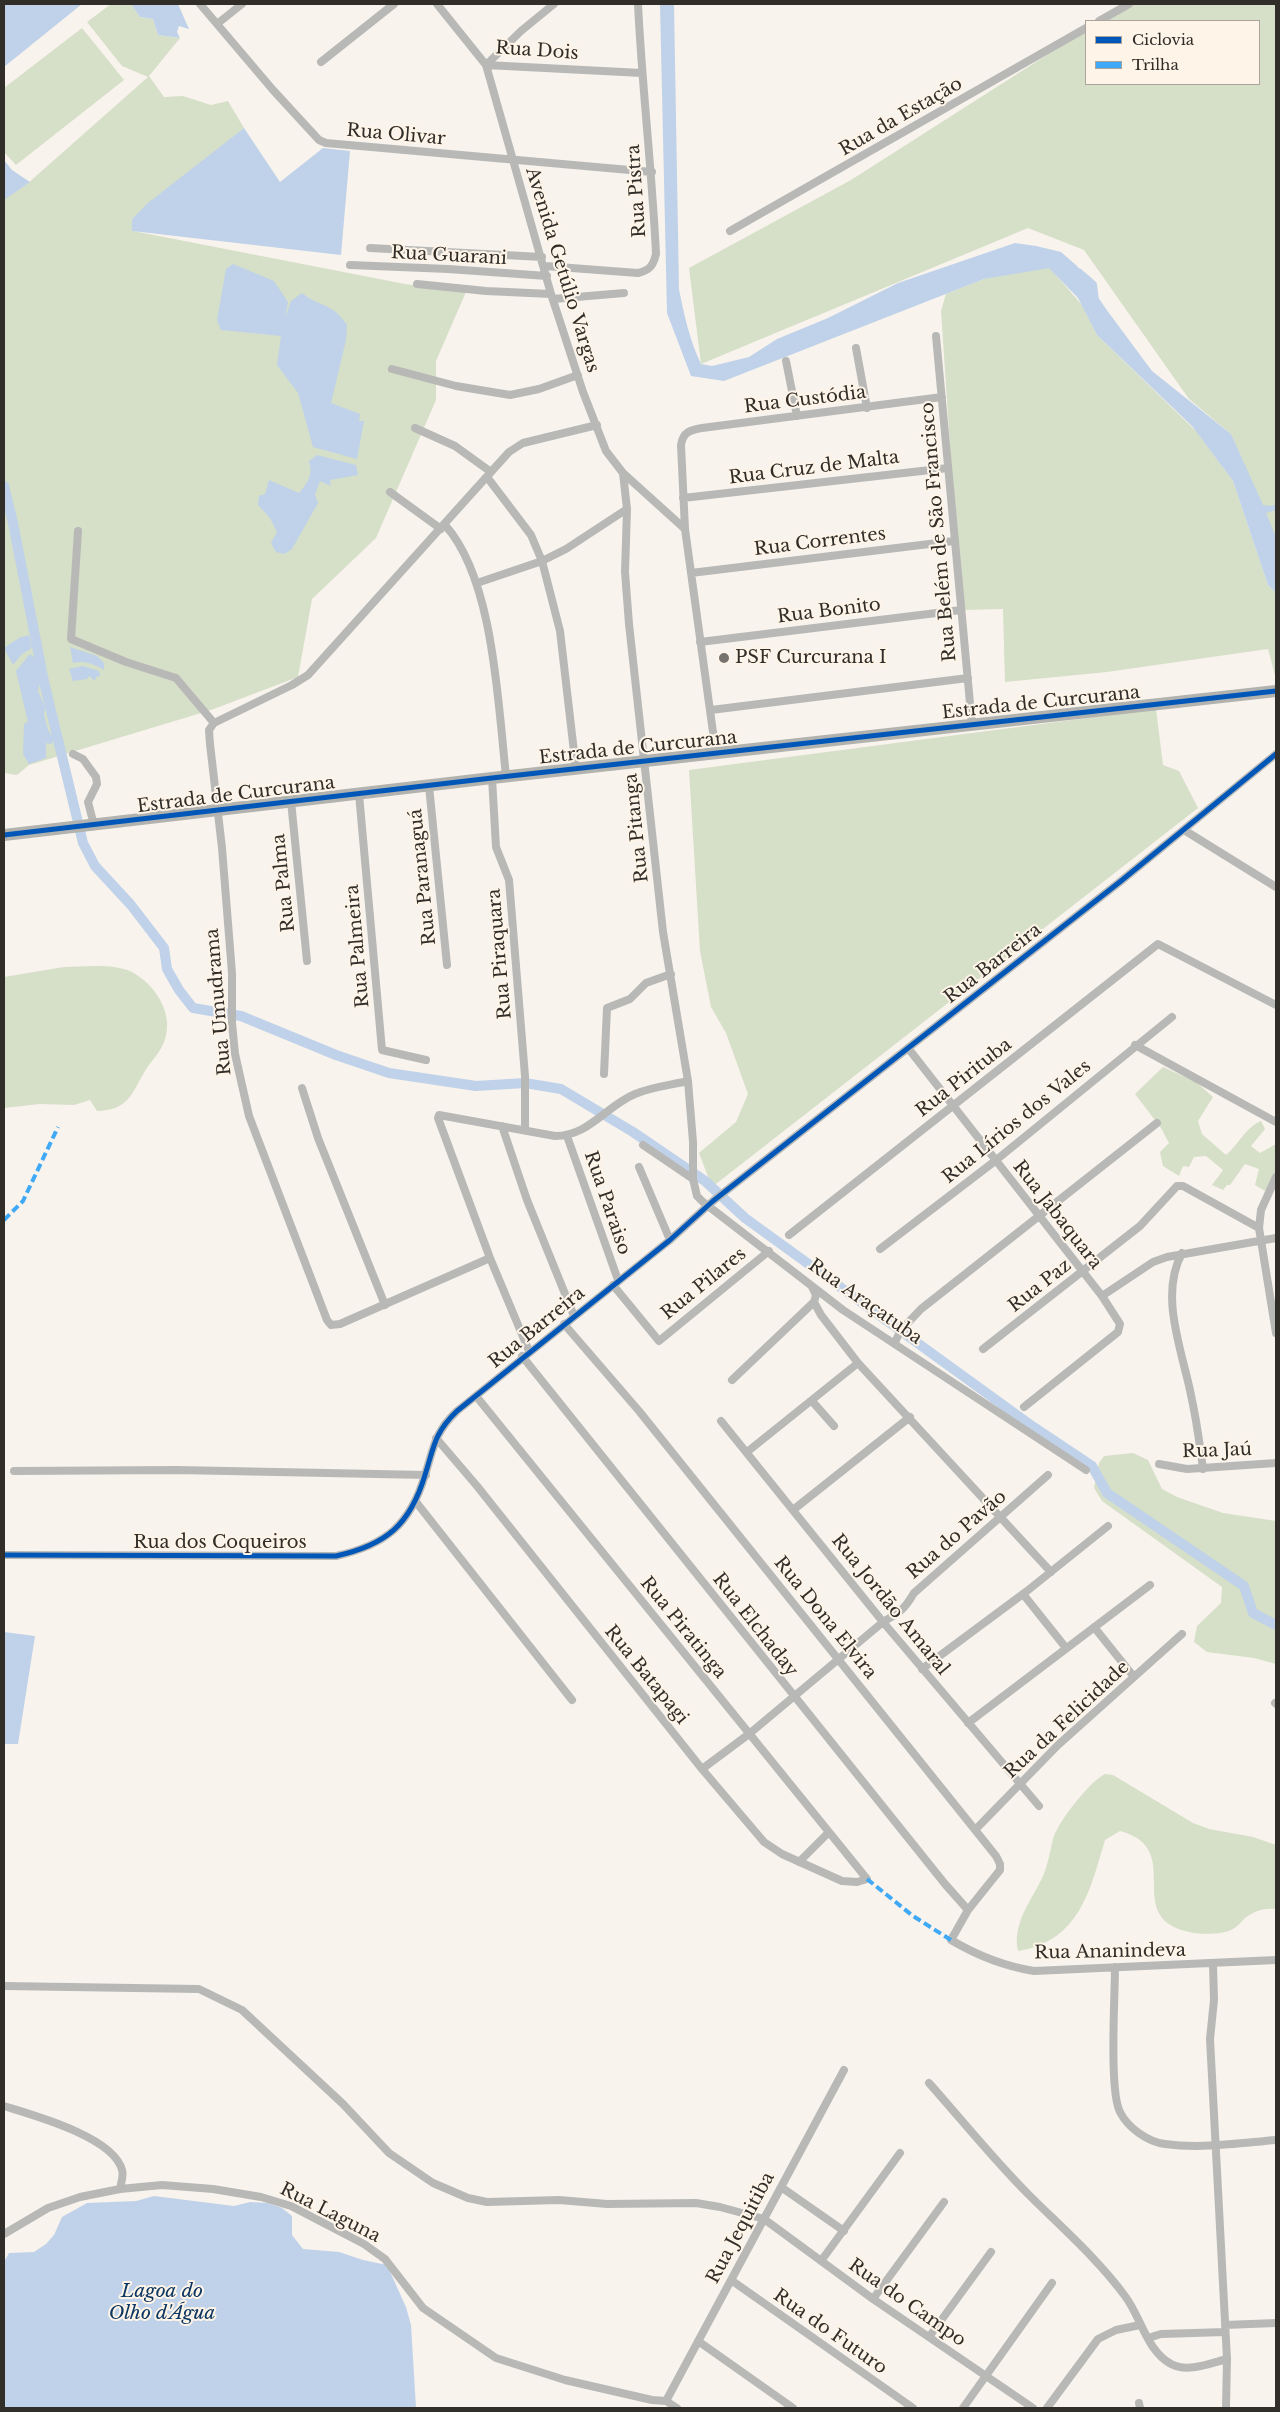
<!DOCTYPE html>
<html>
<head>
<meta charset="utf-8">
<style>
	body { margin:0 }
	#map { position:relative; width:1280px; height:2412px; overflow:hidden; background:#f9f3ed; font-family:"Libre Baskerville",serif }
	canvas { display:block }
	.frame { position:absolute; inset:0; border:5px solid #312d29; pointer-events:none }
	.legend { position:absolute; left:1085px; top:20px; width:175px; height:65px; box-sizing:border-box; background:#fef4e8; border:1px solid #aca49c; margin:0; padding:6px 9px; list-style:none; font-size:15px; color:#312d29 }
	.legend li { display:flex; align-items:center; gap:10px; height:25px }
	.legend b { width:25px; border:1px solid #aca49c }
</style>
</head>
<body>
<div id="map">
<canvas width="1280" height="2412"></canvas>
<div class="frame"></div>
<ul class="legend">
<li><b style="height:6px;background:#0057b8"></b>Ciclovia</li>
<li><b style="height:6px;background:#3fa9f5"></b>Trilha</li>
</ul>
</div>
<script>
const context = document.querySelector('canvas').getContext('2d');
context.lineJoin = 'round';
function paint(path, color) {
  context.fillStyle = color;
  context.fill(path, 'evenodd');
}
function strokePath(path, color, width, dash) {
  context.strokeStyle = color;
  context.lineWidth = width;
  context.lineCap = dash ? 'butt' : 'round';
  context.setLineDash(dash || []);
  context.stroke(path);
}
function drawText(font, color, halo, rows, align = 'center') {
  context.font = font + ' "Libre Baskerville",serif';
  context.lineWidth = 4;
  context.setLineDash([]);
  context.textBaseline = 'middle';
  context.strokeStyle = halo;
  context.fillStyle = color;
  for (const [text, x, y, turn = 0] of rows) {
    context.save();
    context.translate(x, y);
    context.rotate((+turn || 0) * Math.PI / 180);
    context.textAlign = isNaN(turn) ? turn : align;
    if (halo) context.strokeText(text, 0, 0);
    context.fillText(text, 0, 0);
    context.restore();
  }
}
paint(new Path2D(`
	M111 4H131L140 17 153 19 158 35 180 38 149 76 164 97 183 96 211 105 228 101 244 128 132 219 133 231 405 284 466 292 436 361V400L376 538 312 599 298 677 211 710 29 765 17 775 4 773V199L27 184 148 77 122 66 87 22Z
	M1130 4H1276V542L1231 434 1189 399 1084 250 1028 228 701 364 689 268 851 180 1086 30V84H1259V21H1100Z
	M82 28 124 80 16 165 4 152V88Z
	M1049 267 1082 305 1097 335 1196 431 1233 481 1268 585 1276 593V679L1268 649 1107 672 1005 682 1003 609 961 610 941 311 946 294 984 279Z
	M1156 709 1163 765 1179 771 1198 808 712 1187 699 1153 736 1122 748 1094 726 1033 711 1007 700 951 689 770Z
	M64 967C85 967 112 963 132 972 156 985 175 1015 164 1042 160 1053 151 1061 145 1071 131 1095 128 1110 97 1111L90 1100 74 1105 40 1104 4 1108V977Z
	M1163 1067 1196 1082 1213 1097 1198 1121 1202 1134 1226 1155C1238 1145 1246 1127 1261 1121L1265 1129 1251 1146 1260 1153 1276 1144V1172L1265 1191 1255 1185 1259 1169 1245 1164 1230 1185H1227L1223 1190 1212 1185 1223 1170 1206 1156 1194 1157 1189 1167 1183 1166 1179 1176 1163 1166 1160 1152 1169 1143 1161 1128 1135 1094Z
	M1133 1453 1148 1460 1162 1489 1177 1497 1223 1513 1276 1521V1664L1254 1658 1207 1652 1194 1642 1197 1626 1221 1603 1222 1587 1102 1501 1094 1488 1099 1463 1104 1456Z
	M1105 1774 1113 1775 1193 1823 1209 1829 1253 1837 1276 1845V1909C1264 1908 1255 1910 1244 1919 1241 1922 1237 1927 1233 1929 1217 1937 1184 1935 1169 1924 1135 1900 1179 1847 1120 1831L1105 1840C1090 1890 1080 1941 1018 1951 1012 1923 1032 1900 1043 1876 1048 1864 1050 1852 1053 1839 1057 1823 1090 1781 1105 1774Z`), '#d6dfc8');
paint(new Path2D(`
	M4 4H82L4 67Z
	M131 4H178L189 29 179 26 177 32 180 38 158 35 153 19 140 17Z
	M660 4H674L679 289C684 315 690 341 701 364L712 366 749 357 777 339 828 318 898 283 1015 243 1036 246 1061 252 1077 266 1106 309 1152 371 1231 434 1263 505 1271 506 1276 504V510L1266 513 1276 537V593L1268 585 1233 481 1192 426 1097 335 1078 298 1049 268 984 279 724 381 691 376 667 313Z
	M244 128 280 182 323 148 350 151 341 255 132 231V219L148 203Z
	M4 160 12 170 30 182 4 200Z
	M233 264 274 281 288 302 285 318 291 301 302 293C314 303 321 302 333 310 339 314 343 320 347 325L346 340 331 403 360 414 359 421H364L357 459 313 447 298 393 277 365 281 336 221 330 217 320 226 269Z
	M317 455 356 465 358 475 330 480 331 486 320 481 315 495 318 503 292 549 284 554 276 552 271 543 277 532 270 518 258 505 259 496 265 494 269 480 299 493C308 482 313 476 309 461Z
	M29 635 32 648 22 654 13 665 4 648 19 638Z
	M70 647 97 656 104 663V670C94 664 84 660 73 663Z
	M30 654 36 659 37 672 41 678 38 691 45 707 44 715 48 730 54 739 51 744 46 743V758L29 764 23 754 24 724 28 722 16 671Z
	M83 666 99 671 100 676 96 677 95 681 89 676 87 679 73 681 69 669Z
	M4 1632 35 1636 18 1744H4Z
	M154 2196 234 2206 250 2202 268 2203 282 2208 292 2216V2235L303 2249 339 2252 363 2260 387 2265 406 2307 411 2325 416 2408H4V2262L9 2253 34 2252 46 2244 54 2235 62 2217 87 2203 136 2201Z`), '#bfd2e9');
strokePath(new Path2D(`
	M1078 273 1092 285 1094 301
	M4 486 13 523 44 682 83 843 95 866 131 905 164 948 167 969 179 990 193 1008 241 1016 336 1055 389 1073 476 1086 525 1083 561 1089 633 1132 705 1181 745 1218 1032 1426 1092 1466 1107 1493 1244 1586 1253 1613 1276 1625`), '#bfd2e9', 10);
strokePath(new Path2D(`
	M200 4 273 90 319 140 326 143 652 172
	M437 4 486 65 551 294 583 392 606 451 623 473 685 529
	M1099 21 1129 4
	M217 24 242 4
	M321 62 394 4
	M486 65 642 73
	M486 65 521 31 554 4
	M730 231 1086 28
	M370 248 542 257
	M350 265 448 269 547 276
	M545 266 638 273C650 270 653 266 656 254 652 170 642 87 638 4
	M417 284 486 291 551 294
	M553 299 624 293
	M936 336 972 725
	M856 348 867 408
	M786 361 797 416
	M392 369 456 386 510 395 539 389 578 375
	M415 428 455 446 491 472
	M623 473 627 509 625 572 629 624 663 932 688 1081 693 1142V1179
	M487 477 531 535 542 561 560 631 576 769
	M390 492 441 529
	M683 498 948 468
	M445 525C494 579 498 705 506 776
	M78 531 71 639 126 662 176 678 214 723
	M691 573 954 541
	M477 583 542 561 566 549 627 509
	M700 642 961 610
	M711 710 968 678
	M214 723 209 730 210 744 222 848 232 973V1023L235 1054 249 1116 327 1320 331 1325 340 1324 490 1258
	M214 723 292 685 308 675 509 452 523 443 597 425
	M73 754 83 759 96 777 97 784 88 802 94 825
	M716 754 685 529 681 445C683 432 690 430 702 428L942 397
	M492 778 496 847 509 880 525 1076V1130
	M429 786 447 965
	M359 794 382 1050 426 1060
	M291 801 307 961
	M1184 830 1276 887
	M1135 1045 1276 1122
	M908 1048 1102 1296 1120 1324 1118 1332 1024 1407
	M604 1074 607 1008 630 999 646 983 671 974
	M302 1088 318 1138 385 1305
	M502 1126 527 1200 574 1316
	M567 1136 618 1280
	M643 1145 693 1179 697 1196 703 1202 843 1310 1086 1470
	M639 1167 670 1240
	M1276 1177 1261 1210 1259 1228 1276 1333
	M789 1235 1158 944 1276 1005
	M880 1249 995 1161 1172 1017
	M1182 1253C1158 1297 1184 1355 1192 1400 1197 1423 1200 1446 1203 1469
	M613 1285 659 1341 769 1251
	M812 1287 816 1295 814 1302 821 1315 858 1363 1051 1572
	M1102 1296 1153 1262 1167 1257 1276 1238
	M564 1324 639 1411 996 1856 1000 1864V1870L968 1910 951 1940C978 1956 1003 1966 1034 1971L1276 1960
	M895 1342 901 1330 921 1309 1157 1123
	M983 1349 1140 1226 1177 1186H1183L1259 1228
	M529 1351 490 1258 438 1118 439 1115 555 1136C589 1136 606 1106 635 1094 651 1087 671 1085 688 1081
	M522 1356 945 1884 968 1910
	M732 1380 814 1302
	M812 1401 834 1426
	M721 1421 883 1622 1039 1806
	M436 1438 477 1486 702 1769 764 1842 782 1854 842 1881 857 1882 867 1879 476 1396
	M747 1452 858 1363
	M1159 1464 1187 1469 1276 1463
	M14 1471 177 1470 426 1475
	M416 1502 572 1700
	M793 1510 910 1417
	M4 1555 336 1556C386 1545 410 1525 425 1475 434 1447 434 1433 457 1411L670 1240 713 1201 1121 881 1276 754
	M1023 1594 1066 1648
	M1094 1627 1134 1677
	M922 1669 1027 1591 1108 1526
	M1275 1703 1276 1704
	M968 1723 1150 1585
	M702 1769 749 1734 883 1622C900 1612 904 1610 914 1593L1048 1475
	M975 1830 1058 1745 1182 1634
	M799 1862 829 1832
	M1213 1964 1214 2000 1210 2039 1227 2359 1226 2408
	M1115 1967C1115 1996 1109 2091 1120 2112 1128 2128 1148 2142 1165 2144 1201 2149 1240 2143 1276 2140
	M4 1986 199 1989 242 2010 343 2104 389 2153 433 2183 468 2198 487 2202 559 2200 607 2204 696 2203 720 2207 764 2219 873 2299 1033 2408
	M929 2083C962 2120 993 2159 1028 2194 1061 2227 1097 2258 1125 2296 1141 2317 1146 2350 1171 2364 1187 2373 1211 2363 1227 2359
	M4 2106C33 2115 114 2137 122 2170 124 2175 121 2183 120 2189
	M781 2187 844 2231
	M4 2234 48 2208 80 2197 120 2189 162 2185 213 2189 261 2197 291 2206 364 2244 385 2259 423 2308 496 2358 565 2380 652 2400 666 2401
	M821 2261 900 2153
	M731 2280 913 2408
	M873 2299 944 2202
	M1225 2325 1276 2323
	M929 2337 991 2252
	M1148 2338 1161 2334 1225 2332
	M698 2341 793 2408
	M666 2401 844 2070
	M666 2401 677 2408
	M1139 2403 1140 2408
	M963 2408 1052 2283
	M1047 2408 1098 2339 1116 2330 1140 2325`), '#b8b9b7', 8);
strokePath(new Path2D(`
	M4 835 492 778 1276 691`), '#b2b2ae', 12);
strokePath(new Path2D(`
	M4 1220 23 1201 58 1127
	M867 1879 913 1916 951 1940`), '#3fa9f5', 4, [8, 4]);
strokePath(new Path2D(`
	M4 835 492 778 1276 691
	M4 1555 336 1556C386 1545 410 1525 425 1475 434 1447 434 1433 457 1411L670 1240 713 1201 1121 881 1276 754`), '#0057b8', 5);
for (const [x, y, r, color] of [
	[724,658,6,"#77726e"]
]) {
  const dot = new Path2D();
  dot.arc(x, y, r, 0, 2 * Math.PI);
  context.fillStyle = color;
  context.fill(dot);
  strokePath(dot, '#fef4e8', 2);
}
drawText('18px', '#312d29', '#fef4e8', [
	["Rua Dois",537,51,4],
	["Rua da Estação",901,117,-30],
	["Rua Olivar",396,135,5],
	["Rua Pistra",637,191,-94],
	["Rua Guarani",449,256,3],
	["Avenida Getúlio Vargas",562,270,73],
	["Rua Custódia",805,400,-7],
	["Rua Cruz de Malta",814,468,-7],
	["Rua Belém de São Francisco",939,532,-95],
	["Rua Correntes",820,542,-7],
	["Rua Bonito",829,611,-7],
	["Estrada de Curcurana",1041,703,-6],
	["Estrada de Curcurana",638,748,-6],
	["Estrada de Curcurana",236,795,-7],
	["Rua Pitanga",637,828,-96],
	["Rua Paranaguá",423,877,-96],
	["Rua Palma",284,883,-96],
	["Rua Palmeira",358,946,-95],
	["Rua Piraquara",500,954,-95],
	["Rua Barreira",993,964,-38],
	["Rua Umudrama",219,1002,-95],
	["Rua Pirituba",964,1078,-38],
	["Rua Lírios dos Vales",1017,1122,-39],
	["Rua Paraiso",607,1203,71],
	["Rua Jabaquara",1057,1215,52],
	["Rua Pilares",704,1284,-39],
	["Rua Paz",1040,1286,-38],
	["Rua Araçatuba",865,1302,35],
	["Rua Barreira",537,1328,-39],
	["Rua Jaú",1217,1451,-2],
	["Rua do Pavão",957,1535,-41],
	["Rua dos Coqueiros",220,1543],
	["Rua Jordão Amaral",890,1605,51],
	["Rua Dona Elvira",825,1618,51],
	["Rua Elchaday",755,1625,52],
	["Rua Piratinga",683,1628,51],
	["Rua Batapagi",646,1675,51],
	["Rua da Felicidade",1067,1720,-43],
	["Rua Ananindeva",1110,1952,-1],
	["Rua Laguna",330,2213,27],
	["Rua Jequitiba",741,2228,-62],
	["Rua do Campo",907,2303,35],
	["Rua do Futuro",830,2332,35]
]);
drawText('18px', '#312d29', '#fef4e8', [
	["PSF Curcurana I",735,658]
], 'left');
drawText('italic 19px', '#0c3762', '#fef4e8', [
	["Lagoa do",162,2292],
	["Olho d'Água",162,2314]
]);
</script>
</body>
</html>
